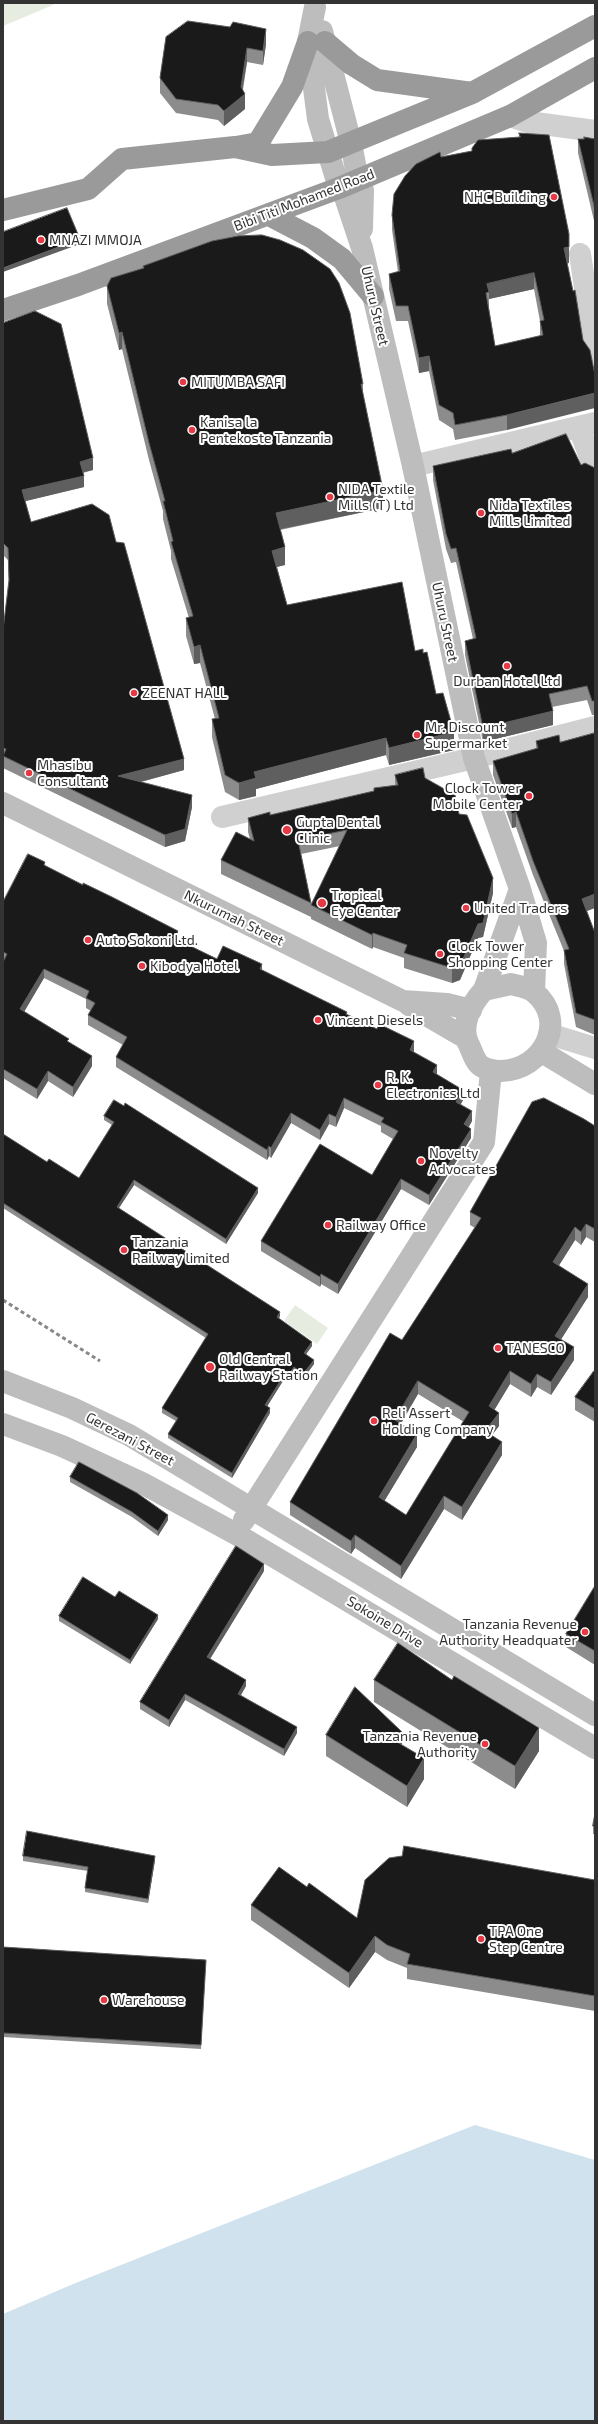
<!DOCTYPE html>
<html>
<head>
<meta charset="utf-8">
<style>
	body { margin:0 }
	#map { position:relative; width:598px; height:2424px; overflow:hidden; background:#fff; font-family:"Exo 2",sans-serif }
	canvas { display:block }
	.frame { position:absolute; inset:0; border:4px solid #333; pointer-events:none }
</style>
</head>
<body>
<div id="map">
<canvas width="598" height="2424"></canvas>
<div class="frame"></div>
</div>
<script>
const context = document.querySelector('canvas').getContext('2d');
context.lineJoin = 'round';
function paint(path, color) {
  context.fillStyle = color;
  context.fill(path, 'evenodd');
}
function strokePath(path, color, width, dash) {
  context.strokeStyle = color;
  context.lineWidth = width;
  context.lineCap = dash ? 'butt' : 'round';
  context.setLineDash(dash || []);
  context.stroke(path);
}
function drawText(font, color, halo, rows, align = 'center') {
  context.font = font + ' "Exo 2",sans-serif';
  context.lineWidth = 4;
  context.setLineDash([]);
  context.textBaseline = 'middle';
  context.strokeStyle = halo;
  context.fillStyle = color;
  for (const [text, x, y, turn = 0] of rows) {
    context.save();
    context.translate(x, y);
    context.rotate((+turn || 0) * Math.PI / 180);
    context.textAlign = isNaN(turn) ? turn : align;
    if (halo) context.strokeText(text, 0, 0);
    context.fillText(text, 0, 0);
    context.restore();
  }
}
paint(new Path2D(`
	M3 3H53V5L3 26Z
	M295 1305 328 1328 317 1344 284 1321Z`), '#e6ecdf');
paint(new Path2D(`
	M475 2125 595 2160V2421H3V2314L78 2282Z`), '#cfe2ee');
strokePath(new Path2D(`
	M510 116 528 122 595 131
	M580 254 595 354
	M579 428 595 470
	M413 466 595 423
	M222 817 474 758 595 727
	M549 1034 595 1048`), '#d0d0d0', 22);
strokePath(new Path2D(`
	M315 7 308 42 318 119 339 188 345 197 362 248 413 466 474 758 520 889 536 943 534 992
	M322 31 351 143 358 180 363 190 362 229
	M3 803 403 1001 447 1004 471 1010
	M511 984C518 986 528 987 534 992 569 1021 543 1070 501 1071 494 1071 487 1070 481 1066 475 1062 472 1051 469 1045 459 1027 471 1004 484 990Z
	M484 990 520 889
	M409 1005 464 1037
	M542 1052 595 1084
	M3 1381 72 1408 129 1435 595 1715
	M3 1424 62 1446 142 1483 236 1534 595 1748
	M244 1520 484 1142 491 1071`), '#bdbdbd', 22);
strokePath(new Path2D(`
	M325 42 351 64 377 80 472 93
	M236 147 258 143 292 87 308 42
	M3 210 88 189 122 159 235 147 272 155 328 152 472 93 595 26
	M269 215 313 238 342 259 373 296
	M3 310 78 285 339 188 510 116 595 68`), '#9a9a9a', 22);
strokePath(new Path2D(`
	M3 1300 100 1361`), '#888', 3, [4, 3]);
paint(new Path2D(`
	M166 37 266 44 263 65 247 62 243 90 245 109 224 126 218 120 176 113 160 93V78Z
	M519 133 569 263H567L573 291 507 430 455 440 453 429 439 420 429 371 419 373 408 321H396L389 289V274L398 272 392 230V215L441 157 472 151V148L519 137ZM534 289 540 321V336L495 346 489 308V299Z
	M578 139H595V225L578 153Z
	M143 266 363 384V395L383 508 280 530 285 565 277 567 287 605 415 651 423 653 454 750 389 765 386 755 256 789V796L239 800 225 792 212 737V719H215L200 663 194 664 186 636V618H189L171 559V551L163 519V511L149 460 122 349 119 350 107 304V286L143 268Z
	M3 323 93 470 83 473 84 487 25 501 31 522 116 542 184 770 141 782 192 807 185 841 165 847 3 768V630L9 584 8 560 3 555Z
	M512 453 595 468V715H592L587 700 552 707 553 725 483 742 465 655V641L473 639 456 562 451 563 446 549 433 480V466Z
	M536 741 560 742 587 911 595 933V1035L576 1027 564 964V951L533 875 516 827 512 828 493 775V761L536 749Z
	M395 775 425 778 459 814 493 893 483 937 478 938 460 980 452 983 404 968V958L373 947 372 949 311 919V905L340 846 301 854 311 903V917L221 874V860L250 839 248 832V818L270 815 374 791V788L395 785Z
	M45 866 178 940 217 959 262 970 347 1015 414 1051V1052L463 1100 461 1104 472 1121 469 1127 471 1138 429 1205 401 1189 338 1294 321 1284 320 1287 261 1251V1241L372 1175 393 1139 381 1132V1126L344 1108 336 1127 329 1124 320 1140 291 1123 271 1158 269 1156 267 1160 116 1067V1057L123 1045 88 1025V1015L91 1011 86 1008V999L44 978 24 1011 69 1042 92 1066 73 1097 48 1081 37 1099 3 1078V902Z
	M104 1116 258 1193 226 1244 134 1185 119 1208 280 1316 279 1318 312 1346 306 1354 314 1364 303 1379 294 1371 289 1378 286 1376 267 1406 270 1413 232 1478 168 1438V1434L176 1421 162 1413V1408L206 1338 3 1208V1134L47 1162 79 1178 112 1125 104 1120Z
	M595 1126V1242L586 1237 581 1245 575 1240 559 1265 588 1297 561 1339 574 1360 551 1395 537 1387 531 1397 510 1384 494 1410 499 1426 492 1435 502 1455 462 1520 444 1509 401 1579 355 1548 351 1554 290 1515V1502L402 1340 475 1228 470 1225V1212ZM418 1394 464 1422 406 1515 384 1501 417 1447 401 1424Z
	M595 1371V1422L575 1410V1397Z
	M70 1477 168 1520 158 1536 132 1517 70 1482Z
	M264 1571 210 1659 246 1686 241 1695 297 1733 284 1756 185 1700 169 1727 140 1709V1702Z
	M595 1586V1665L566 1647V1634Z
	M115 1597 158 1619 130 1664 59 1621V1616Z
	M374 1680 539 1751 515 1789 374 1702Z
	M326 1735 402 1745 424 1779 407 1807 326 1756Z
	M595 1814V1834H593V1826Z
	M23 1856 155 1860 148 1903 85 1892V1888L88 1871 23 1861Z
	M595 1880V2011L407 1979V1968L387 1960 375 1952 349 1988 251 1920V1905L307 1887 357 1918Z
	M3 1947 206 1960 201 2049 3 2037Z`), '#8c8c8c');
paint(new Path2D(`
	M266 29V44L263 65V51Z
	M247 48V62L241 97 245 94V109L224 126V111L241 87Z
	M80 239V244L3 272V268Z
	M569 247V263L564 264V248Z
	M534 273V289L489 299V292L487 284Z
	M122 332V349L119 350V333Z
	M429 356V371L419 373V358Z
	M595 393V408L507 430V415Z
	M93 458V470L80 473V462Z
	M84 476V487L22 502V490Z
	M383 490V508L276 530V513Z
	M285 547V565L272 568V551Z
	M200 645V663L194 664V647Z
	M553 711V725L483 742V728Z
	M454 732V750L389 765V748Z
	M386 738V755L256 789V796L239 800V783L254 772Z
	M184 759V770L118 788V776Z
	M192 795V807L185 841 165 847V835Z
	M516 812V827L512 828V814Z
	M493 878V893L483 937 478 938 460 980 452 983V968Z
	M595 894V908L582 913V899Z
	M178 931V941L174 938Z
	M373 933V947L372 949V935Z
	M262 964V974L260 969Z
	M44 969V978L20 1019V1009Z
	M414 1041V1051L410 1060V1050Z
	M92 1056V1066L73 1097V1087Z
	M437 1065V1075L433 1072Z
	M48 1071V1081L37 1099V1089Z
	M463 1090V1100L456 1112V1102Z
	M344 1098V1108L336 1127V1117Z
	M472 1111V1121L464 1134V1124Z
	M291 1113V1123L271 1158V1148Z
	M329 1114V1124L320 1140V1130Z
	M471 1129V1138L429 1205V1195Z
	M269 1146V1156L267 1160V1150Z
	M401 1179V1189L338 1294V1284Z
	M134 1180V1185L117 1211V1207Z
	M258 1188V1193L226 1244V1239Z
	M586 1224V1237L581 1245V1232Z
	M575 1227V1240L553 1275V1262Z
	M321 1274V1284L320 1287V1277Z
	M588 1284V1297L555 1349V1336Z
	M280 1312V1316L277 1322V1317Z
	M312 1342V1346L304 1357V1353Z
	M574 1347V1360L551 1395V1382Z
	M314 1360V1364L303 1379V1374Z
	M294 1367V1371L289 1378V1374Z
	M510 1371V1384L489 1419V1406Z
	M286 1372V1376L265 1410V1405Z
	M537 1374V1387L531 1397V1384Z
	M418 1381V1394L395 1433V1420Z
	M270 1408V1413L232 1478V1473Z
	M499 1413V1426L485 1444V1431Z
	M417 1434V1447L379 1510V1497Z
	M502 1442V1455L462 1520V1507Z
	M444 1496V1509L401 1579V1566Z
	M168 1515V1520L158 1536V1531Z
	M355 1535V1548L351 1554V1541Z
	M264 1564V1571L207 1664V1657Z
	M158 1615V1619L130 1664V1660Z
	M246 1680V1686L238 1700V1694Z
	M185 1694V1700L169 1727V1720Z
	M297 1727V1733L284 1756V1749Z
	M539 1728V1751L515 1789V1766Z
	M402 1732V1753L397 1742Z
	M424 1758V1779L407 1807V1786Z
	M155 1856V1860L148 1903V1899Z
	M375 1936V1952L349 1988V1973Z`), '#5f5f5f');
const building = new Path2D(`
	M188 21 230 27 233 22 266 29 263 51 247 48 241 87 245 94 224 111 218 105 176 99 160 78 166 37Z
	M519 133 549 135 569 234V247L564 248 573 291 575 290 583 340 590 350 595 375V393L507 415 455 425 453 413 439 405 429 356 419 358 408 306H396L389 274 400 271 392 215 394 194 405 176 416 164 440 152 441 157 472 151V148L478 140 520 137ZM534 273 544 320 540 321 543 335 495 346 486 293 489 292 487 284Z
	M584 137 595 139V210L578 139H584Z
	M67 208 80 239 3 268V232Z
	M262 235 280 240 303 250 330 269 339 283 350 313 363 384H361L383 490 276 513 285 547 272 551 287 605 402 582 415 651 423 649V653L427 652 436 694 443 693 454 732 389 748 386 738 254 772 256 778 239 783 225 775 212 719 219 718 200 645 194 647 186 618 193 616 171 542 173 541 163 501H165L149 443 122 332 119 333 107 286 111 278 144 268 143 266 212 241 238 236Z
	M35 311 61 324 93 458 80 462 84 476 22 490 31 522 92 504 109 515 116 542 124 543 184 759 118 776 192 795 185 829 165 835 3 756 6 749 3 748V630L9 580 8 548 3 543V323Z
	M566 434 581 465 585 463 595 468V701H592L587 686 549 694 553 711 483 728 465 641 476 638 456 548 451 549 446 534 433 466 511 449 512 453Z
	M595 733V894L582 899 595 933V1020L576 1013 564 950 569 949 533 861 516 812 512 814 493 761 538 748 536 741 559 735 560 742Z
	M423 768 425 778 455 795 459 814 467 815 493 878 483 923 478 924 460 966 452 968 404 953 407 945 373 933 372 935 311 905 347 830 298 840 311 903 221 860 236 832 254 841 248 818 270 812V815L374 791V788L398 785 395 775Z
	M28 854 45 862 44 865 83 885V883L112 897 178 931 174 938 217 959 223 946 262 964 260 969 347 1012 346 1014 377 1029 379 1024 414 1041 410 1050 437 1065 433 1072 463 1090 456 1102 472 1111 464 1124 471 1129 429 1195 401 1179 338 1284 321 1274 320 1277 261 1241 320 1144 372 1175 398 1131 381 1122 384 1118 344 1098 336 1117 329 1114 320 1130 291 1113 271 1148 269 1146 267 1150 116 1057 127 1037 88 1015 95 1003 86 998 89 991 44 969 20 1009 69 1039 67 1041 92 1056 73 1087 48 1071 37 1089 3 1069V962L7 954 3 952V902Z
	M544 1098 584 1119 595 1126V1229L586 1224 581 1232 575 1227 553 1262 588 1284 555 1336 574 1347 551 1382 537 1374 531 1384 510 1371 489 1406 499 1413 485 1431 502 1442 462 1507 444 1496 401 1566 355 1535 351 1541 290 1502 390 1333 402 1340 481 1218 470 1212 532 1102ZM418 1381 469 1412 406 1515 379 1497 417 1434 395 1420Z
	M114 1100 124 1106 125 1103 258 1188 226 1239 134 1180 117 1207 280 1312 277 1317 312 1342 304 1353 314 1360 303 1374 294 1367 289 1374 286 1372 265 1405 270 1408 232 1473 168 1434 178 1418 162 1408 208 1334 3 1203V1134L47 1162 49 1159 79 1178 114 1122 104 1116Z
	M594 1371H595V1409L575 1397Z
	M79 1462 137 1493 168 1515 158 1531 132 1512 70 1477Z
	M236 1546 264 1564 207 1657 246 1680 238 1694 297 1727 284 1749 185 1694 169 1720 140 1702Z
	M83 1577 115 1597 119 1591 158 1615 130 1660 59 1616Z
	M595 1586V1651L566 1634Z
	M398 1643 452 1680 454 1676 539 1728 515 1766 374 1680Z
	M355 1687 402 1732 397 1742 424 1758 407 1786 326 1735Z
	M595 1814V1826H593Z
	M27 1831 155 1856 148 1899 85 1888 88 1867 23 1856Z
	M404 1846 595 1880V1996L407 1964 410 1954 387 1945 375 1936 349 1973 251 1905 279 1867 307 1887 309 1883 357 1918 365 1880 389 1858 402 1856Z
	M3 1947 206 1960 201 2045 3 2033Z`);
paint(building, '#1a1a1a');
strokePath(building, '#5f5f5f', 1);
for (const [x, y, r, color] of [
	[554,197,4,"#e63946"],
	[41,240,4,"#e63946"],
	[183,382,4,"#e63946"],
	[192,430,4,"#e63946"],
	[330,497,4,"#e63946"],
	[481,513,4,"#e63946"],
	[507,666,4,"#e63946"],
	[134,693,4,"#e63946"],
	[417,735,4,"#e63946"],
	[29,773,4,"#e63946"],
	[529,796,4,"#e63946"],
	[287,830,5,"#e63946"],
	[322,903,5,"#e63946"],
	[466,908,4,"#e63946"],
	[88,940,4,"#e63946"],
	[440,954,4,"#e63946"],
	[142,966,4,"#e63946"],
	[318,1020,4,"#e63946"],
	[378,1085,4,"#e63946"],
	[421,1161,4,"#e63946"],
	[328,1225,4,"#e63946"],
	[124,1250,4,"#e63946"],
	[498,1348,4,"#e63946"],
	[210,1367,5,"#e63946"],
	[374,1421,4,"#e63946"],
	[585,1632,4,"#e63946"],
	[485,1744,4,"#e63946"],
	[481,1939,4,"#e63946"],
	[104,2000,4,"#e63946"]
]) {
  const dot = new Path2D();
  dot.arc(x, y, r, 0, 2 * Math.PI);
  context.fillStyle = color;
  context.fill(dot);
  strokePath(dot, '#fff', 1.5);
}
drawText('14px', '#333', '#fff', [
	["NHC Building",546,197,"right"],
	["MNAZI MMOJA",49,240],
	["MITUMBA SAFI",191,382],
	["Kanisa la",200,422],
	["Pentekoste Tanzania",200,438],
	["NIDA Textile",338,489],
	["Mills (T) Ltd",338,505],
	["Nida Textiles",489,505],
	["Mills Limited",489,521],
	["Durban Hotel Ltd",507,681,"center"],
	["ZEENAT HALL",142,693],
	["Mr. Discount",425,727],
	["Supermarket",425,743],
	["Mhasibu",37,765],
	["Consultant",37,781],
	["Clock Tower",521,788,"right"],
	["Mobile Center",521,804,"right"],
	["Gupta Dental",296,822],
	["Clinic",296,838],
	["Tropical",331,895],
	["Eye Center",331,911],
	["United Traders",474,908],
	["Auto Sokoni Ltd.",96,940],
	["Clock Tower",448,946],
	["Shopping Center",448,962],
	["Kibodya Hotel",150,966],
	["Vincent Diesels",326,1020],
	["R. K.",386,1077],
	["Electronics Ltd",386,1093],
	["Novelty",429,1153],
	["Advocates",429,1169],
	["Railway Office",336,1225],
	["Tanzania",132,1242],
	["Railway limited",132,1258],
	["TANESCO",506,1348],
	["Old Central",219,1359],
	["Railway Station",219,1375],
	["Reli Assert",382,1413],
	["Holding Company",382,1429],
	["Tanzania Revenue",577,1624,"right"],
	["Authority Headquater",577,1640,"right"],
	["Tanzania Revenue",477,1736,"right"],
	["Authority",477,1752,"right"],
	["TPA One",489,1931],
	["Step Centre",489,1947],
	["Warehouse",112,2000]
], 'left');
drawText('14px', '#333', '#fff', [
	["Bibi Titi Mohamed Road",304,200,-21],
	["Uhuru Street",375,306,77],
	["Uhuru Street",445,622,78],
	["Nkurumah Street",234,918,26],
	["Gerezani Street",130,1439,28],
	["Sokoine Drive",385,1622,31]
]);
</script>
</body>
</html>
